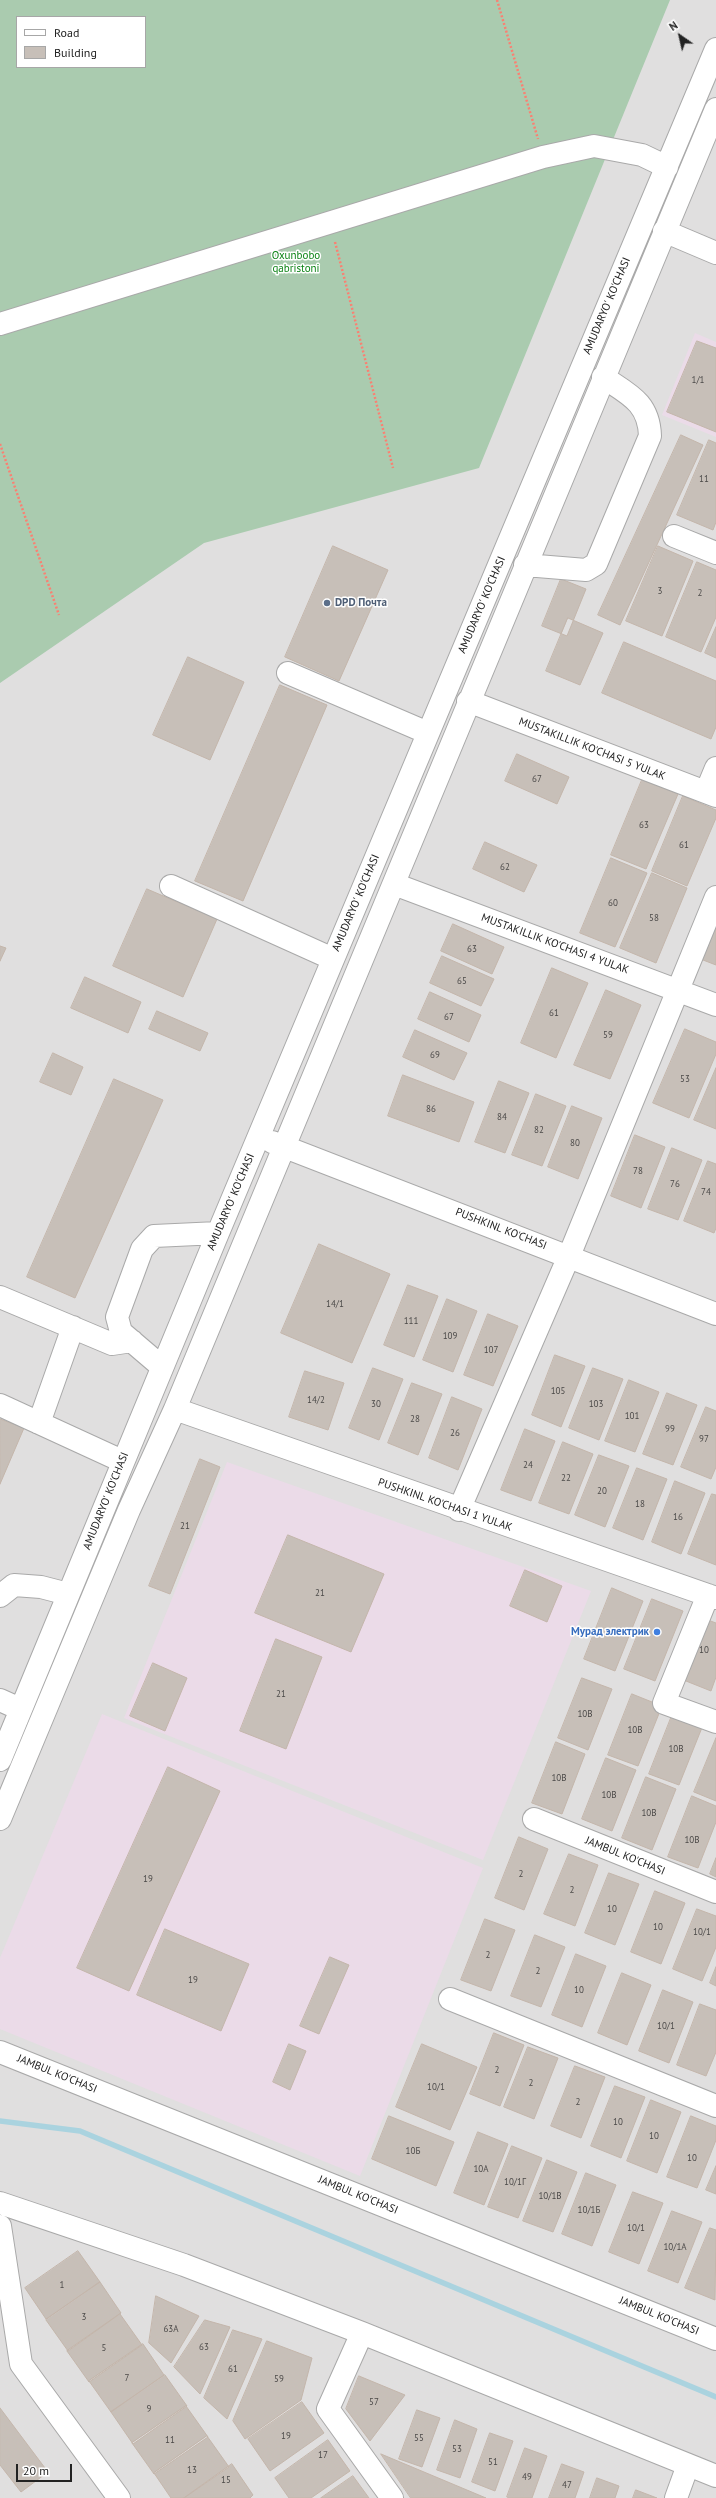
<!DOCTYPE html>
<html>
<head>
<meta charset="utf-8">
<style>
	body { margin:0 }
	#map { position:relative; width:716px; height:2498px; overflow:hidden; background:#f2efe9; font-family:"PT Sans",sans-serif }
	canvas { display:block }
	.legend { position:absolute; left:16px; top:16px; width:130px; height:52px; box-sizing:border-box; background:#fff; border:1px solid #a7a7a7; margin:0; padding:5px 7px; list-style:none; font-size:12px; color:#222 }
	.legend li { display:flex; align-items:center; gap:8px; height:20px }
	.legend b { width:20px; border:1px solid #a7a7a7 }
	.north { position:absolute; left:660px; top:16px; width:40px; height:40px; -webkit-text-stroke:3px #fff; paint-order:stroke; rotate:326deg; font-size:11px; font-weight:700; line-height:16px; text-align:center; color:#222 }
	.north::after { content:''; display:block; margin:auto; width:14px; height:18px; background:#222; clip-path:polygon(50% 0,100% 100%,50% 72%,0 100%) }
	.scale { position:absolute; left:16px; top:2464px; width:56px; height:18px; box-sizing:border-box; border:2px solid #222; border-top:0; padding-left:5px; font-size:12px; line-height:14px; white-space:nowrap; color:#222; -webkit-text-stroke:3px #fff; paint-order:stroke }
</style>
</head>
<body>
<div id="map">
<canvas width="716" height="2498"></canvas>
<ul class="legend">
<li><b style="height:5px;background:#fff"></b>Road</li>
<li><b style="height:11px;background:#c7bfb8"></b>Building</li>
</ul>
<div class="north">N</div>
<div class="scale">20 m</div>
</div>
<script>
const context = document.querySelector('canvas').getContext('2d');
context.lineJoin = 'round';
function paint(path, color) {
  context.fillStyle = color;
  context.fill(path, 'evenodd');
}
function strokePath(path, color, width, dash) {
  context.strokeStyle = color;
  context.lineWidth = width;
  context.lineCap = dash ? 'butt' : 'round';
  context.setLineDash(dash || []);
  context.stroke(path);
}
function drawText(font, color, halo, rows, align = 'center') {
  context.font = font + ' "PT Sans",sans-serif';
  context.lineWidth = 3;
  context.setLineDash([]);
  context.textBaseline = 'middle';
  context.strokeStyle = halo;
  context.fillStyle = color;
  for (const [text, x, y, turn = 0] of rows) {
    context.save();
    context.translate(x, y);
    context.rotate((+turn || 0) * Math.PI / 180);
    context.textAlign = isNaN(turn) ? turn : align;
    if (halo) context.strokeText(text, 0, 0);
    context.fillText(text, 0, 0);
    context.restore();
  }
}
paint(new Path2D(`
	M0 0H716V2498H0ZM17 17H145V67H17Z`), '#e0dfdf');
paint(new Path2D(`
	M695 333 716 342V437L662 415Z
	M227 1462 591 1591 483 1860 124 1718Z
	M102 1714 483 1868 360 2176 0 2029V1958Z`), '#ebdbe8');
paint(new Path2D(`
	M0 0H670L479 468 204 543 0 683ZM17 17H145V67H17Z`), '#aacbaf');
strokePath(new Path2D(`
	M0 2121 80 2131 716 2397`), '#aad3df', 5.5);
const building = new Path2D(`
	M697 341 716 348V432L667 412Z
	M681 435 703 445 620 625 598 615Z
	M709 440 716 443V522L713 530 677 515Z
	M333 546 388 570 339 681 285 657Z
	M658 546 693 561 662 636 626 621Z
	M697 562 716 570V617L701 652 666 637Z
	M561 579 586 589 567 636 542 626Z
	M568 618 603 633 580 685 546 671Z
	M716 627V658L705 653Z
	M624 642 716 681V727L711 739 602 693Z
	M188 657 244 682 210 760 153 735Z
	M280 685 327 705 243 901 195 881Z
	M517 754 569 777 557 804 505 781Z
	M642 780 678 794 646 869 611 855Z
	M683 796 716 810V818L687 886 652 871Z
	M485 842 537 865 524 892 473 869Z
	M611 858 647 873 615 947 580 933Z
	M652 873 687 888 656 963 620 948Z
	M147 889 217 919 183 997 113 966Z
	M716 923V965L703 960Z
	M453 924 504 947 492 974 441 951Z
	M0 946 6 948 0 961Z
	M442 956 494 979 481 1006 430 983Z
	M552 968 588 983 556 1058 521 1043Z
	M85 977 141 1002 128 1033 71 1008Z
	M606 990 641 1005 610 1079 574 1065Z
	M430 992 481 1015 469 1042 418 1019Z
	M157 1011 208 1033 200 1051 149 1029Z
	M685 1029 716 1042V1054L689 1118 653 1103Z
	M415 1030 467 1053 454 1080 403 1057Z
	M53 1053 83 1067 71 1095 40 1082Z
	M716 1068V1129L694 1120Z
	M403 1075 474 1102 459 1142 388 1116Z
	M114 1079 163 1100 75 1298 27 1277Z
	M499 1081 529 1093 505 1153 475 1142Z
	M536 1094 566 1106 542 1166 512 1155Z
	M572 1106 602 1118 578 1179 548 1167Z
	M635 1135 665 1147 641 1208 611 1196Z
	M672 1148 702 1160 678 1220 648 1209Z
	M708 1161 716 1164V1228L714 1233 684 1221Z
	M319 1244 390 1274 352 1363 281 1333Z
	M408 1285 438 1296 414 1357 384 1345Z
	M447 1299 477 1311 453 1372 423 1360Z
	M488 1314 518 1326 493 1386 464 1375Z
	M555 1355 585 1366 561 1427 532 1415Z
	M373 1368 403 1379 379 1440 349 1428Z
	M593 1368 623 1379 599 1440 569 1428Z
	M305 1371 344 1383 328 1430 289 1417Z
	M629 1380 659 1392 635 1452 605 1441Z
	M412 1383 442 1394 418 1455 388 1443Z
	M667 1393 697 1405 673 1465 643 1454Z
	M452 1397 482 1409 458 1470 429 1458Z
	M706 1407 716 1411V1467L711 1479 681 1467Z
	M0 1419 24 1428 0 1484Z
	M525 1429 555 1441 531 1501 501 1490Z
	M563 1442 593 1454 569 1514 539 1503Z
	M599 1455 629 1466 605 1527 575 1515Z
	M200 1459 220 1467 170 1594 149 1586Z
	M637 1468 667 1479 643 1540 613 1528Z
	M675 1481 705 1493 681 1554 652 1542Z
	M712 1494 716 1495V1565L688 1554Z
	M288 1535 384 1574 351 1652 255 1613Z
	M525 1570 562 1586 547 1622 510 1606Z
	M612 1588 643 1601 615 1671 584 1659Z
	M652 1599 683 1611 655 1681 624 1669Z
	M705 1619 716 1623V1677L711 1691 681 1679Z
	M276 1639 322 1657 286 1749 240 1731Z
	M153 1663 187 1678 165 1731 130 1716Z
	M582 1678 612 1689 588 1750 558 1738Z
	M632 1694 662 1706 638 1766 608 1755Z
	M673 1713 703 1725 679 1785 649 1774Z
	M716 1738V1801L694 1792Z
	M556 1742 585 1754 562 1814 532 1803Z
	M606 1758 636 1770 612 1831 582 1819Z
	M168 1767 220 1791 129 1991 77 1968Z
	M646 1777 676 1789 652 1850 622 1838Z
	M692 1796 716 1806V1822L698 1868 668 1857Z
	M519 1837 548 1849 524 1910 495 1898Z
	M569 1854 598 1865 575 1926 544 1914Z
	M716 1858V1877L710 1874Z
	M609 1873 639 1884 615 1945 585 1933Z
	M655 1891 685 1903 661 1964 631 1952Z
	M697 1909 716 1916V1947L702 1981 673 1969Z
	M485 1919 515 1930 491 1991 461 1980Z
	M165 1929 249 1964 221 2031 137 1995Z
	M535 1935 565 1947 541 2007 511 1996Z
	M576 1954 606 1966 582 2027 552 2015Z
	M330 1957 349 1965 319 2034 300 2026Z
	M716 1967V1986L710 1983Z
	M622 1973 651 1985 627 2045 598 2033Z
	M663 1990 693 2002 669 2063 639 2051Z
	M700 2004 716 2010V2052L706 2076 677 2065Z
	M494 2033 524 2045 500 2106 470 2094Z
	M289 2044 306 2051 290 2090 273 2082Z
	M422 2044 477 2067 450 2130 396 2107Z
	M528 2047 558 2058 534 2119 504 2107Z
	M575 2066 605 2077 581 2138 551 2126Z
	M615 2086 645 2097 621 2158 591 2146Z
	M651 2100 681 2112 657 2173 627 2161Z
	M389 2116 454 2142 436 2186 372 2159Z
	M691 2116 716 2126V2140L697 2188 667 2177Z
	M478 2132 508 2144 484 2205 454 2193Z
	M512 2146 542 2158 518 2218 488 2207Z
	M547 2160 577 2172 553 2232 523 2221Z
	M716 2166V2194L706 2190Z
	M586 2173 616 2185 592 2246 562 2234Z
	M633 2192 663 2203 639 2264 609 2252Z
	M672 2211 702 2222 678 2283 648 2271Z
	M710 2228 716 2230 715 2300 685 2288Z
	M78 2251 100 2282 46 2319 25 2288Z
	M100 2282 121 2313 68 2351 46 2320Z
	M156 2296 199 2316 171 2363 149 2343Z
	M120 2314 142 2345 89 2382 67 2351Z
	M205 2320 230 2327 200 2394 174 2367Z
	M233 2330 262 2339 227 2419 204 2398Z
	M267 2341 312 2358 301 2400 245 2439 233 2421Z
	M143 2344 164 2375 111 2412 89 2381Z
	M165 2375 187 2406 133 2444 111 2412Z
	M359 2376 405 2395 370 2441 346 2409Z
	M302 2402 324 2433 270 2471 248 2439Z
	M186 2406 208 2437 154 2474 132 2443Z
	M0 2408 48 2472 21 2492 0 2465Z
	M417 2410 440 2418 422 2467 399 2459Z
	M455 2420 477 2429 460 2478 437 2470Z
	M490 2433 513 2441 495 2491 472 2482Z
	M207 2436 229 2467 184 2498H171L154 2473Z
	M328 2440 350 2471 311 2498H289L275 2478Z
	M525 2448 547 2456 532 2498H509L507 2497Z
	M381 2454 486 2498H411Z
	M232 2464 253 2495 250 2498H184Z
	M562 2464 584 2472 575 2498H549Z
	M353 2476 369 2498H321Z
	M597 2478 619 2486 615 2498H590Z
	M636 2490 657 2498H633Z`);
paint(building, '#c7bfb8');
strokePath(building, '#c4b6ab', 1);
const minor = new Path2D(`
	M664 231 716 253
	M0 324 543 157 594 146 642 155 667 167
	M674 536 716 553
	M525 565 586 570 596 564 650 436C649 402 628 394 603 377
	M288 673 428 733
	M468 701 716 796
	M706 792 716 768
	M394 884 716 1005
	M171 886 333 959
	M272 1142 716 1314
	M0 1297 112 1344 132 1341
	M162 1367 121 1332 117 1317 142 1249 154 1236 218 1233
	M0 1405 122 1461
	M175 1409 716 1598
	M39 1423 73 1327
	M459 1510 569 1256 716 897
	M708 1595 664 1703 716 1722
	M0 1596 14 1585 41 1587 68 1594
	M0 1700 20 1709
	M0 1760 218 1233 716 49
	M0 1819 129 1510 175 1409 716 109
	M534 1819 716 1892
	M450 1999 716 2106
	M0 2052 716 2339
	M0 2203 184 2265 362 2333 716 2476
	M0 2226 21 2364 119 2498
	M362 2333 328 2409 392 2498
	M676 2498 688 2465`);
strokePath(minor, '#a9a9a9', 24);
strokePath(new Path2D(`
	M497 0 538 139
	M335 242 393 468
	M0 444 59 615`), '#fa8072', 2.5, [2, 2]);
strokePath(minor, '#fff', 22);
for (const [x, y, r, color] of [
	[327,603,4,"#5c6f8a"],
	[657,1632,4,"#3f7fe0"]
]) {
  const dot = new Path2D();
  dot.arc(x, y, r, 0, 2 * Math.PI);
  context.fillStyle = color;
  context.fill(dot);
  strokePath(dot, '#fff', 1.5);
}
drawText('9px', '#4b4948', null, [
	["1/1",698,380],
	["11",704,479],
	["3",660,591],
	["2",700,593],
	["67",537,779],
	["63",644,825],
	["61",684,845],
	["62",505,867],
	["60",613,903],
	["58",654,918],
	["63",472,949],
	["65",462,981],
	["61",554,1013],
	["67",449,1017],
	["59",608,1035],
	["69",435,1055],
	["53",685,1079],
	["86",431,1109],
	["84",502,1117],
	["82",539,1130],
	["80",575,1143],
	["78",638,1171],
	["76",675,1184],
	["74",706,1192],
	["14/1",335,1304],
	["111",411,1321],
	["109",450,1336],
	["107",491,1350],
	["105",558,1391],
	["14/2",316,1400],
	["30",376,1404],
	["103",596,1404],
	["101",632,1416],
	["28",415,1419],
	["99",670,1429],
	["26",455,1433],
	["97",704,1439],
	["24",528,1465],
	["22",566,1478],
	["20",602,1491],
	["18",640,1504],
	["16",678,1517],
	["21",185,1526],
	["21",320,1593],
	["10",704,1650],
	["21",281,1694],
	["10В",585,1714],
	["10В",635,1730],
	["10В",676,1749],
	["10В",559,1778],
	["10В",609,1795],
	["10В",649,1813],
	["10В",692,1840],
	["2",521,1874],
	["19",148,1879],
	["2",572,1890],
	["10",612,1909],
	["10",658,1927],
	["10/1",702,1932],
	["2",488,1955],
	["2",538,1971],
	["19",193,1980],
	["10",579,1990],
	["10/1",666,2026],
	["2",497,2070],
	["2",531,2083],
	["10/1",436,2087],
	["2",578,2102],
	["10",618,2122],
	["10",654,2136],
	["10Б",413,2151],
	["10",692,2158],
	["10А",481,2169],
	["10/1Г",515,2182],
	["10/1В",550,2196],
	["10/1Б",589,2210],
	["10/1",636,2228],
	["10/1A",675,2247],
	["1",62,2285],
	["3",84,2317],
	["63A",171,2329],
	["63",204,2347],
	["5",104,2348],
	["61",233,2369],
	["7",127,2378],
	["59",279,2379],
	["57",374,2402],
	["9",149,2409],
	["19",286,2436],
	["55",419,2438],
	["11",170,2440],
	["53",457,2449],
	["17",323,2455],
	["51",493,2462],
	["13",192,2470],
	["49",527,2477],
	["15",226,2480],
	["47",567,2485]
]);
drawText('11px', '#0c8416', '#fff', [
	["Oxunbobo",296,256],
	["qabristoni",296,269]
]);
drawText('11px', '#222', '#fff', [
	["AMUDARYO' KO'CHASI",607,306,-67],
	["AMUDARYO' KO'CHASI",482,605,-67],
	["MUSTAKILLIK KO'CHASI 5 YULAK",592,749,21],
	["AMUDARYO' KO'CHASI",356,903,-67],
	["MUSTAKILLIK KO'CHASI 4 YULAK",555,944,20],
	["AMUDARYO' KO'CHASI",231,1202,-67],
	["PUSHKINL KO'CHASI",501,1229,21],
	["AMUDARYO' KO'CHASI",106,1501,-68],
	["PUSHKINL KO'CHASI 1 YULAK",445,1505,19],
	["JAMBUL KO'CHASI",625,1856,22],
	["JAMBUL KO'CHASI",57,2074,22],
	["JAMBUL KO'CHASI",358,2195,22],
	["JAMBUL KO'CHASI",659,2316,22]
]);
drawText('bold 11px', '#4e5e75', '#fff', [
	["DPD Почта",335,603]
], 'left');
drawText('bold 11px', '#366cbe', '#fff', [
	["Мурад электрик",649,1632]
], 'right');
</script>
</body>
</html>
